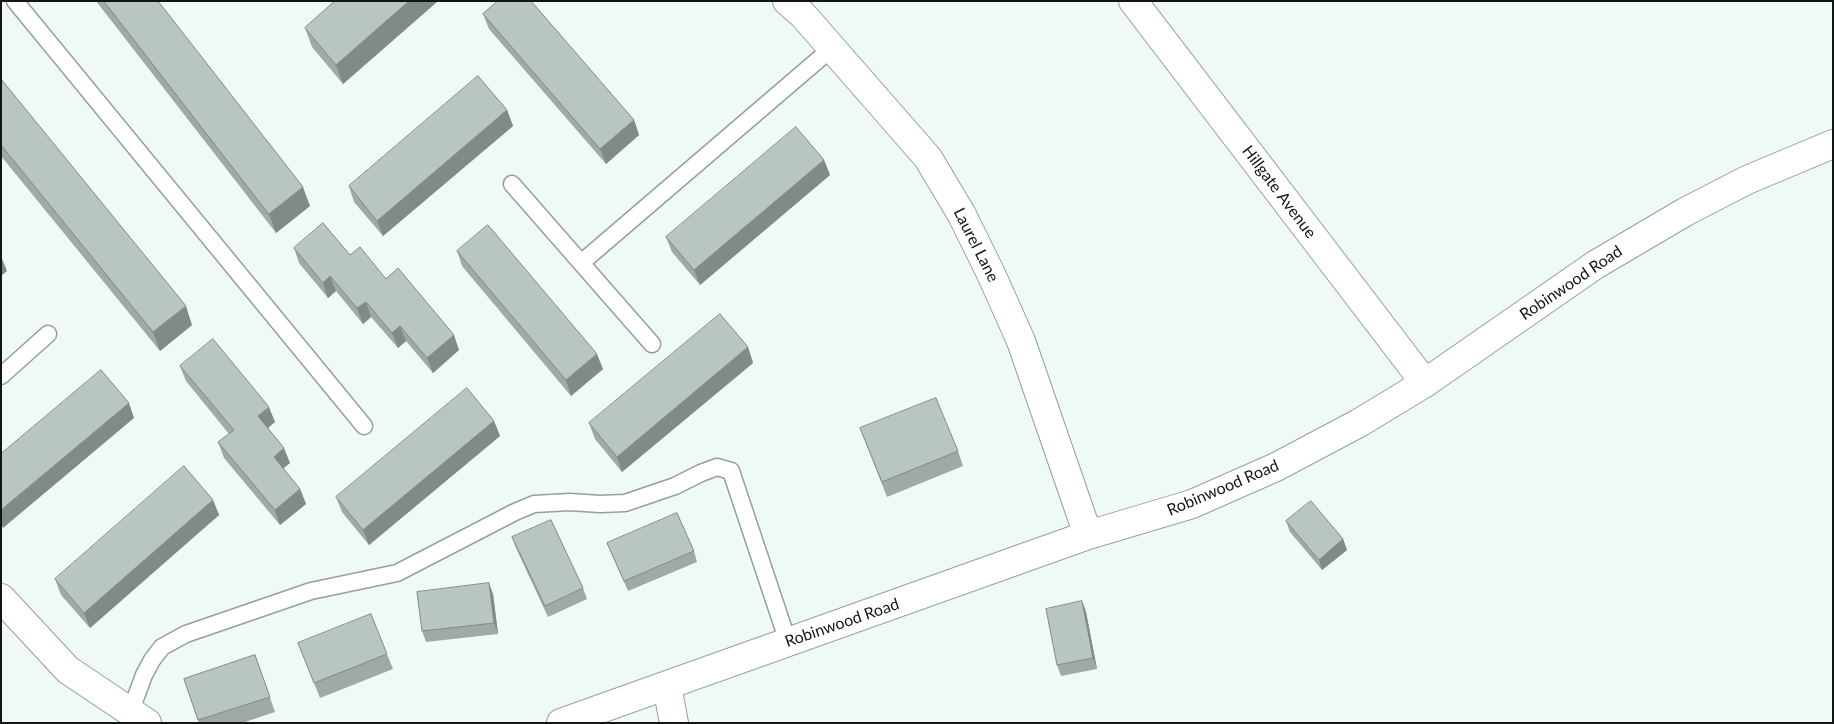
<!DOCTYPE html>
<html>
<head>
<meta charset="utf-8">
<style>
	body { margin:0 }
	#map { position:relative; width:1834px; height:724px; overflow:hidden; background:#effaf5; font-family:Lato,sans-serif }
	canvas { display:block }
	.frame { position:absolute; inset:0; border:2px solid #111513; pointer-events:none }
</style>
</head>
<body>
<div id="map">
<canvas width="1834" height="724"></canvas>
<div class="frame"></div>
</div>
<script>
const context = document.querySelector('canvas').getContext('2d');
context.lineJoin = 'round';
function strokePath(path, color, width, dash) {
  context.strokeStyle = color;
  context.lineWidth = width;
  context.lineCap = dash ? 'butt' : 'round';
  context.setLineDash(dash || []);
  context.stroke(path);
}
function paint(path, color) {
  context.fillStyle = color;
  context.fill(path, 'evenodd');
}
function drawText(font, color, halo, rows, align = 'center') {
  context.font = font + ' Lato,sans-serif';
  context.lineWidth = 4;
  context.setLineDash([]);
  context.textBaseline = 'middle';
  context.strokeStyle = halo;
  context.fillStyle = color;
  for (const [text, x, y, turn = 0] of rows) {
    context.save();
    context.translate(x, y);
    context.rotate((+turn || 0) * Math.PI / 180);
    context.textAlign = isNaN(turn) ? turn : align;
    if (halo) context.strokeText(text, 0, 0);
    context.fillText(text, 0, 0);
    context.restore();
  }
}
const lane = new Path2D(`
	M15 1 364 426
	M512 184 652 344
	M581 263 832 48
	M1 376 48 334
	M131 710 144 675 152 660 162 647 186 634 311 591 397 573 515 512 534 504 570 502 600 504 625 503 675 486 701 473 717 467 731 471 788 642`);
const street = new Path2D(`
	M1133 1 1425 383
	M1 598 68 670 147 723
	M667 686 674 723`);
const secondary = new Path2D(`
	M787 1 803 15 928 158 962 215 992 276 1021 341 1088 535
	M561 723 1088 535 1192 504 1276 467 1359 423 1425 383 1595 265 1685 212 1747 180 1833 144`);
strokePath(lane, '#95a09b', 19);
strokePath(street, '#95a09b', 30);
strokePath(secondary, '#95a09b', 30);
strokePath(lane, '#fff', 16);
strokePath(street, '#fff', 28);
strokePath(secondary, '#fff', 28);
paint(new Path2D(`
	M96 1H158L310 206 276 233Z
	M335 1H438L343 84 312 47 305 28Z
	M483 14 634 120 639 135 606 164 489 29Z
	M1 79 192 325 160 351 1 156Z
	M507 110 513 126 383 236 354 202 349 186Z
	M824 160 830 175 700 285 672 252 666 237Z
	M294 248 350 255 386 279 459 350 433 373 406 341 398 348 371 317 363 324 336 291 328 298 299 263Z
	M457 251 603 369 571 396 462 266Z
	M748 347 753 363 622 472 595 439 589 423Z
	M180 366 275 422 268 428 290 463 283 468 300 489 306 504 280 525 224 458 218 442 229 434 186 381Z
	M494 421 500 436 369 545 342 512 336 497Z
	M860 428 958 451 963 466 887 497Z
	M213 500 219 515 90 628 61 595 55 579Z
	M1286 521 1343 539 1347 550 1322 570 1290 532Z
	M512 537 583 588 587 599 548 617 516 548Z
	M607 543 694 551 697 562 628 591Z
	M493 594 498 634 426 642 422 631Z
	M1082 601 1086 612 1097 669 1061 676 1057 665Z
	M298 643 387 654 393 669 320 698Z
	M255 655 275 712 242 723H199L184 679Z`), '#9fa9a5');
paint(new Path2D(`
	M409 1H438L343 84 336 65Z
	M507 110 513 126 383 236 377 221Z
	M634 120 639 135 606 164 600 149Z
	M824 160 830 175 700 285 694 270Z
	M303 187 310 206 276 233 269 214Z
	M1 256 7 271 1 276Z
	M330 276 336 291 328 298 323 283Z
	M366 302 371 317 363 324 357 308Z
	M186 306 192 325 160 351 153 332Z
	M400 326 406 341 398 348 392 333Z
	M454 335 459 350 433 373 427 358Z
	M748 347 753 363 622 472 617 457Z
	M597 354 603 369 571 396 566 380Z
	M129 403 134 418 3 528 1 523V510Z
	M269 407 275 422 264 431 258 416Z
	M494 421 500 436 369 545 363 530Z
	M284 448 290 463 279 472 274 457Z
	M300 489 306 504 280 525 275 510Z
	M213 500 219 515 90 628 84 613Z
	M1343 539 1347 550 1322 570 1319 560Z
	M489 583 493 594 498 634 494 623Z
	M1082 601 1086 612 1097 669 1093 658Z`), '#828a86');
const building = new Path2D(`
	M104 1H158L303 187 269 214Z
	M335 1H409L336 65 305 28Z
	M498 1H531L634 120 600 149 483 14Z
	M478 76 507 110 377 221 349 186Z
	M1 79 186 306 153 332 1 145Z
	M796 127 824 160 694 270 666 237Z
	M323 223 350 255 360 247 386 279 398 268 454 335 427 358 400 326 392 333 366 302 357 308 330 276 323 283 294 248Z
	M488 225 597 354 566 380 457 251Z
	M720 314 748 347 617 457 589 423Z
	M213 339 269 407 258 416 284 448 274 457 300 489 275 510 218 442 234 430 180 366Z
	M101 370 129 403 1 510V454Z
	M467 388 494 421 363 530 336 497Z
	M936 398 958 451 882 482 860 428Z
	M184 466 213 500 84 613 55 579Z
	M1311 501 1343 539 1319 560 1286 521Z
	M677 513 694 551 624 581 607 543Z
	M551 520 583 588 545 606 512 537Z
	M489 583 494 623 422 631 417 592Z
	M1082 601 1093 658 1057 665 1046 609Z
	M371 614 387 654 314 683 298 643Z
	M255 655 270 697 198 720 184 679Z`);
paint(building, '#b9c5c0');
strokePath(building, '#828a86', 1);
drawText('16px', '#111513', '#fff', [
	["Hillgate Avenue",1279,192,53],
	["Laurel Lane",976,245,63],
	["Robinwood Road",1571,283,-34],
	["Robinwood Road",1223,488,-23],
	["Robinwood Road",842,623,-19]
]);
</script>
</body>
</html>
